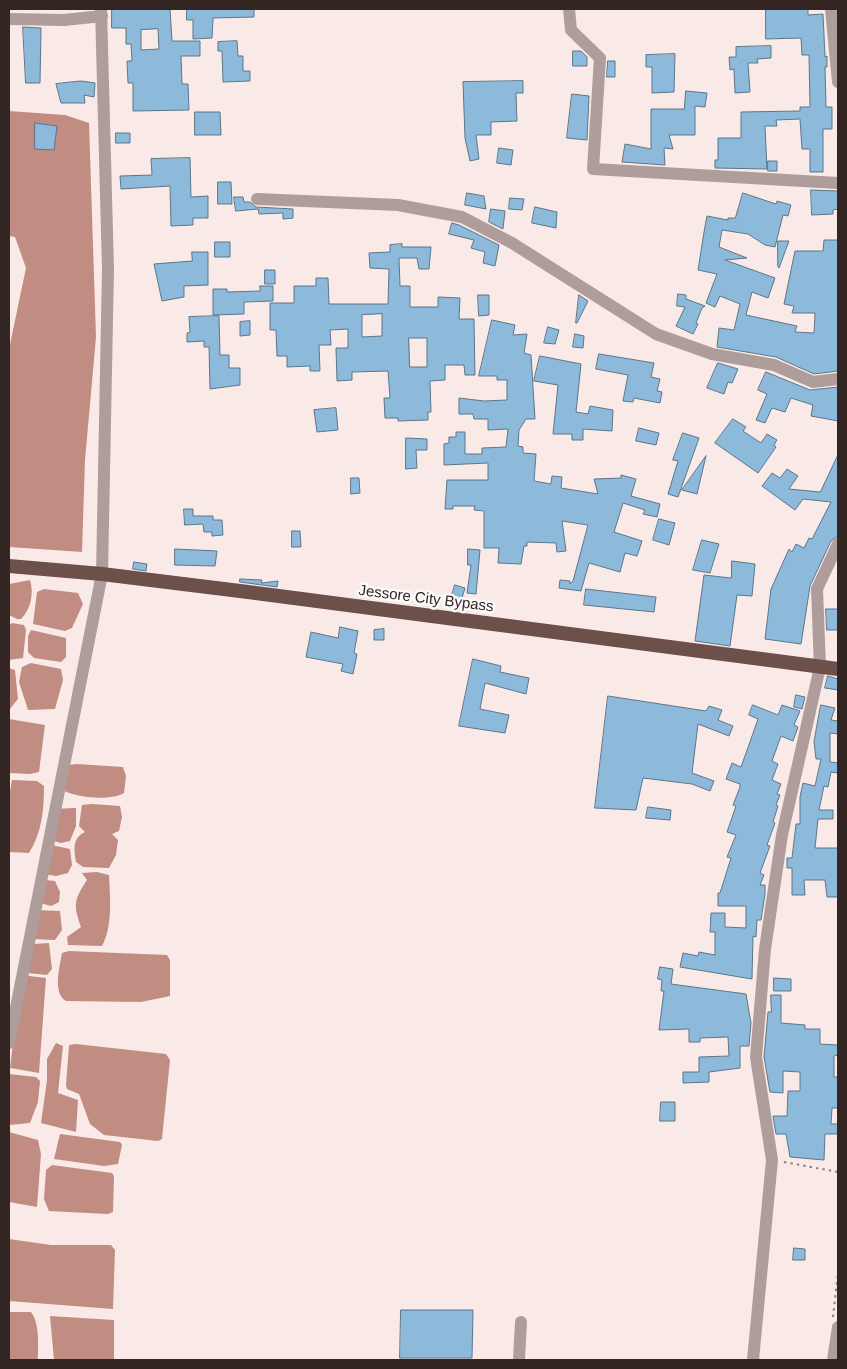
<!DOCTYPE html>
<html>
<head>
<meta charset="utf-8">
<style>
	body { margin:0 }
	#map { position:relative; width:847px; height:1369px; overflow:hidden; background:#faeae7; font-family:Arial,sans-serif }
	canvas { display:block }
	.frame { position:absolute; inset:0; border:10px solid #332522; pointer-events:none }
</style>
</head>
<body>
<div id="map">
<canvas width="847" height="1369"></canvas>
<div class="frame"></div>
</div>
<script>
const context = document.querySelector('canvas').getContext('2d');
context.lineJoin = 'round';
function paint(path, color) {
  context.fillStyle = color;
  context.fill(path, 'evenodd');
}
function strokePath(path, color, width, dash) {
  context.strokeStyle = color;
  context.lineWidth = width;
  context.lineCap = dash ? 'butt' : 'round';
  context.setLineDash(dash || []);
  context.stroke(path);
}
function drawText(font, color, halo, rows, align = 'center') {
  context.font = font + ' Arial,sans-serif';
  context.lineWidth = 5;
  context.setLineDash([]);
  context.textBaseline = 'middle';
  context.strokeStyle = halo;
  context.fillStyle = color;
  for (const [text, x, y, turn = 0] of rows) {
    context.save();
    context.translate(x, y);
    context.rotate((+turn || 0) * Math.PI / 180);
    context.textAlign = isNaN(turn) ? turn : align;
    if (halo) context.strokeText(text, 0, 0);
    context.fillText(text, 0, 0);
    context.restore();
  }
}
paint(new Path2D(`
	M9 111 65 115 89 123 96 337 85 460 82 552 9 547V349L26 268 15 237 9 236Z
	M30 580C34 593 31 609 21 619H17L9 615V584Z
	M44 589 78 593 83 604 72 628 65 631 33 624 37 592Z
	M12 623 24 625 26 630 23 658 9 660V625Z
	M31 630 66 638V657L61 662 34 658 28 652V636Z
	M31 663 61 669 63 680 55 709 28 710 19 682 22 667Z
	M9 668 15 670 18 699 9 710Z
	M9 719 45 725 39 772 30 774 9 773Z
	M77 764 123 767 126 776 124 793C112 801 75 798 63 790L68 765Z
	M12 780 37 781 44 786C44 809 42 833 29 853L9 852V797Z
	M92 804 120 806 122 817 119 831 112 834 118 840 116 855 109 868 83 867 76 862C74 849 72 838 85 832L79 826 82 805Z
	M76 808V826L70 841 61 843 50 840 51 809Z
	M51 845 70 849 72 865 68 873 56 876 45 874Z
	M97 872 109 875C110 898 113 926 102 946L68 945 67 937 81 927C73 904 74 900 87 880L82 873Z
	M44 880 55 881 60 892 59 902 51 906 37 902Z
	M36 910 60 911 62 930 55 940 33 939Z
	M49 943 52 969 47 975 28 973 34 944Z
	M69 951 167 955 170 960V996L141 1002 66 1001C52 993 60 966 62 953Z
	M21 975 46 978 39 1073 10 1068Z
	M56 1043 63 1046 58 1093 78 1100 76 1132 41 1123 47 1080V1059Z
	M76 1044 166 1054 170 1060 162 1139 158 1141 104 1135 90 1124 79 1094 67 1089 66 1085 69 1045Z
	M9 1074 36 1077 40 1081 38 1102 30 1123 9 1125Z
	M9 1132 38 1140 41 1154 37 1207 9 1202Z
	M60 1134 120 1142 122 1145 118 1164 104 1166 54 1159Z
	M52 1165 112 1173 114 1176 113 1212 108 1214 49 1211 44 1199 46 1170Z
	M9 1239 51 1245H111L115 1250 113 1309 9 1301Z
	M9 1312H31C40 1324 38 1345 38 1360H9Z
	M50 1316 114 1320V1360H54Z`), '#c18c82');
const building = new Path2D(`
	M112 9H170L172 41H200V56H181L182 84H188L189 110 133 111V83H128L127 61H132L131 44H126V28H112ZM158 29 159 49 141 50V30Z
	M187 9H254V17L213 18 212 38 193 39V20H187Z
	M766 9H808V15L823 14 825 57 827 56V67H825L826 107H832V129H823V172H810V149H802L800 119 776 120 777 126H765L767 169 715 168V160H718V138H741V112L800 111V107H810L809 55H802L801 38 766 39Z
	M23 27 41 28 40 83H26Z
	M237 41 238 56H243V71H250V81L223 82 222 51H218V42Z
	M771 46V58L757 59 758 63H748L750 92 735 93 734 69 730 70 729 57H736V47Z
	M573 51H581L587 57V66H573Z
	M675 54 674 92 652 93V67H646V55Z
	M608 61H615V77H607Z
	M81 81 95 83 94 97 84 95 85 103H61L56 84Z
	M523 81V93H516L517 121 491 122V135H476L479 159 470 161 465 138 463 82Z
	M686 91 707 93 705 107 695 106V135H669L673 149 664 148 665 165 622 162 625 144 651 149V109H684Z
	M572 94 589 96 587 140 567 138Z
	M195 112H220L221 135H195Z
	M35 123 57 126 54 150 35 149Z
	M116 133H130V143H116Z
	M499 148 513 150 511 165 497 163Z
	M190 158 191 197 208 196V218H193V225L171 226 170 186 121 189 120 176 152 175 151 159Z
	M768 161H777V171H768Z
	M218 182H231L232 204H218Z
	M811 190 838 191V209L833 210V214L812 215Z
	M467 193 484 196 486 209 465 205Z
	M743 193 776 204 777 201 791 205 788 216 783 215 775 247 765 245 748 234 722 230 719 247 747 258 725 260 775 278 768 298 752 292 746 315 797 326 795 332 814 333 815 313H792L794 306 784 304 795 251H823L824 240H838V371L814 374 776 357 717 347 719 328 734 330 740 304 720 296 715 307 706 303 717 274 698 270 704 232 707 216 728 220V218H735Z
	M234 197H243L244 202H250L256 207 293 209V218L283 219V213L259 214 258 209 236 211Z
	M510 198 524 199 522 210 509 209Z
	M535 207 557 212 556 228 532 223Z
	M491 209 505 211 503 229 489 222Z
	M452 223 459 225 499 245 495 266 483 263 485 252 471 248 474 240 449 234Z
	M778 241H789L779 268 778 267Z
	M215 242H230V257H215Z
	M402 244V247H431L429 269H419L417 258H399L400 286H410V307H438V297L460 298 459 319H474L475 375H465L464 365H445V380L430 381 431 412H428V420L398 421V418H385L384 398H390L388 371 352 372V380L337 381 336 348H348V329L330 330 331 345H319L320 371H310V366L287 367V356H277L276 330H270V303H294V286H316V278H328L329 304H388L389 269 370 268 369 253 390 252V245ZM382 314V336L362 337V315ZM409 338H427V367H410Z
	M192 252H208V285L184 286V297L162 301 154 264 192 261Z
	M265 270H275V284H265Z
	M260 286H273V301L244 302V314L213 315V289H227V292L260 291Z
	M678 294 686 295V299L705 306 702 308 696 323 698 324 693 334 676 326 685 307 677 306Z
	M478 295H489V315L479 316Z
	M579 295 588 301 577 323H576Z
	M219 316 220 355H229V368H240V385L210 389 209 347H204V341L187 342V333L190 332 189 317Z
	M492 320 515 325 513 335 527 334 524 353 531 355 535 419H526L519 430 518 446 523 447V453L536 454 534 481 551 484 552 476 562 477 561 488 598 494 594 479 621 478V475L636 479 631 496 660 504 657 517 643 514 645 510 623 503 614 532 642 541 637 556 625 553 620 572 589 563 581 591 559 588 560 580 570 581V584L573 581 588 525 562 521 566 551 557 552 556 543 527 542V546H524L521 564 498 563 499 548H484V511L474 510 475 506H453V509H445L447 480H488V463L444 465V444L449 443V437H456V432H465V454H482V448L506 447 508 429 488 430V419H474L473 414H459V398L484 401 507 400V380H497V376H479Z
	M250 321V335L240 336V322Z
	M548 327 559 330 555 344 544 343Z
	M575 334 584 336 583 348 573 347Z
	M599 354 654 363 651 377 660 379 657 391 662 392 660 403 634 398 633 402 623 401 628 375 596 369Z
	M540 356 581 364 576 412 588 414 590 406 613 410 612 431 583 429V440H572V434H553L558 385 534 381Z
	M718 363 738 369 732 383 728 382 724 394 707 388Z
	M766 372 810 390 838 387V421L811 416 813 405 791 398 785 412 772 408 765 423 756 420 767 394 758 390Z
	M336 408 338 430 317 432 314 410Z
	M733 419 746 427 743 431 761 443 767 434 777 440 774 445 776 447 758 473 715 443Z
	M639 428 659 433 656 445 636 441Z
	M683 433 699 438 678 497 668 494 678 461 673 460Z
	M406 438 427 439V450H416L417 468 406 469Z
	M838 455V536L831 541 810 586 801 644 765 639 771 589 789 549 792 552 796 544 804 548 809 538 812 539 831 502 803 499 795 510 762 486 772 473 780 478 787 469 798 476 789 489 820 492Z
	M706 456 697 494 682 490Z
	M351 478H359L360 493 351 494Z
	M184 509H193V516H213V520H222L223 535 212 536V532H204L203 524 185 525Z
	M659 519 675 523 669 545 653 540Z
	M292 531H300L301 547H292Z
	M702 540 719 544 710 573 693 570Z
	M175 549 217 551 215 566 175 565Z
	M468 549 480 550 476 594 467 593 471 565H468Z
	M732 561 755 564 752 596 737 595 730 646 695 641 704 575 731 578Z
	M134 562 147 564 146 571 133 569Z
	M240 579 262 580 261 583 278 581 277 587 240 582Z
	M455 585 465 588 459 608 449 605Z
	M586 589 656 597 654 612 584 605Z
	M826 609H838V630H827Z
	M340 627 358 631 354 653 357 654 353 674 341 671 343 664 306 657 311 632 338 638Z
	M384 629V640H374V630Z
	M473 659 501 666 500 672 529 678 526 694 485 683 480 709 509 715 505 733 459 726Z
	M828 676 838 679V690L825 688Z
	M796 695 805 697 802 709 794 707Z
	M608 696 706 711 709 706 722 710 718 720 733 726 729 736 698 724 692 773 714 781 710 791 692 784 643 778 636 810 595 808Z
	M753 705 778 715 782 705 800 711 794 725 798 727 793 741 781 736 772 761 778 764 772 780 781 784 777 794 780 795 776 805 778 806 773 822 775 823 767 845 770 846 760 873 764 875 760 885H765V894L761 920H757L756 937 753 936 752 979 680 967 683 953 698 956 699 952 715 955V932H710L711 913H725V927L746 928V906H718V893H720L731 858 727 857 736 835 727 832 736 806 733 805 740 787V784L726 779 732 763 741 767 751 739 758 719 749 715Z
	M821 705 835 708 831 720 838 721V734L830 733V762L838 763V773L831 772 828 787 824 786 819 810H833V819H818L815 848H838V897H827L825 880H804L805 895H792V868H787V858H792L796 824H800V797L803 783 815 786 821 759H816L814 742Z
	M648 807 671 810 670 820 646 818Z
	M660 967 673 969 671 984 746 994 751 1023 749 1046H740V1068L709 1072V1082L683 1083V1072H699V1057L729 1056 728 1037 700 1038V1042H689V1029L659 1030 664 991H661L662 980 658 979Z
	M774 978 791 979V991H774Z
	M771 995H781V1023L805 1025V1029H820V1044L838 1045V1055L834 1056V1077H838V1108H832L831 1124H838V1134H825L824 1160 790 1157 786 1134H776L773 1116H787L788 1091H800V1072L783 1071V1093L770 1092 764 1057 768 1012H771Z
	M661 1102H675V1121H660Z
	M794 1248 805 1249V1260H793Z
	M401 1310H473L472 1358H400Z`);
paint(building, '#8db9da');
strokePath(building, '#5b768a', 1);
strokePath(new Path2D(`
	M784 1162 838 1172
	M833 1317 838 1272`), '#8f807d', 2, [2.5, 4]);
strokePath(new Path2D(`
	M569 9 571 30 600 58 593 169 838 183
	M831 9 838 82
	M9 19 64 20 102 16
	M257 199 398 205 462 217 512 243 656 334 712 354 774 365 813 382 838 379
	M9 1043 102 574
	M519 1360 521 1322
	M753 1360 772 1160 756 1057 765 949 782 835 820 667 817 589 838 544
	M833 1360 838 1327`), '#ae9d9a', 12);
strokePath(new Path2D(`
	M101 9 108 269 102 574`), '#ae9d9a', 12);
strokePath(new Path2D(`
	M9 566 102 574 248 592 838 669`), '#6d504a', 14);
drawText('15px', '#332522', '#fbfbfb', [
	["Jessore City Bypass",426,599,7]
]);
</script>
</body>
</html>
